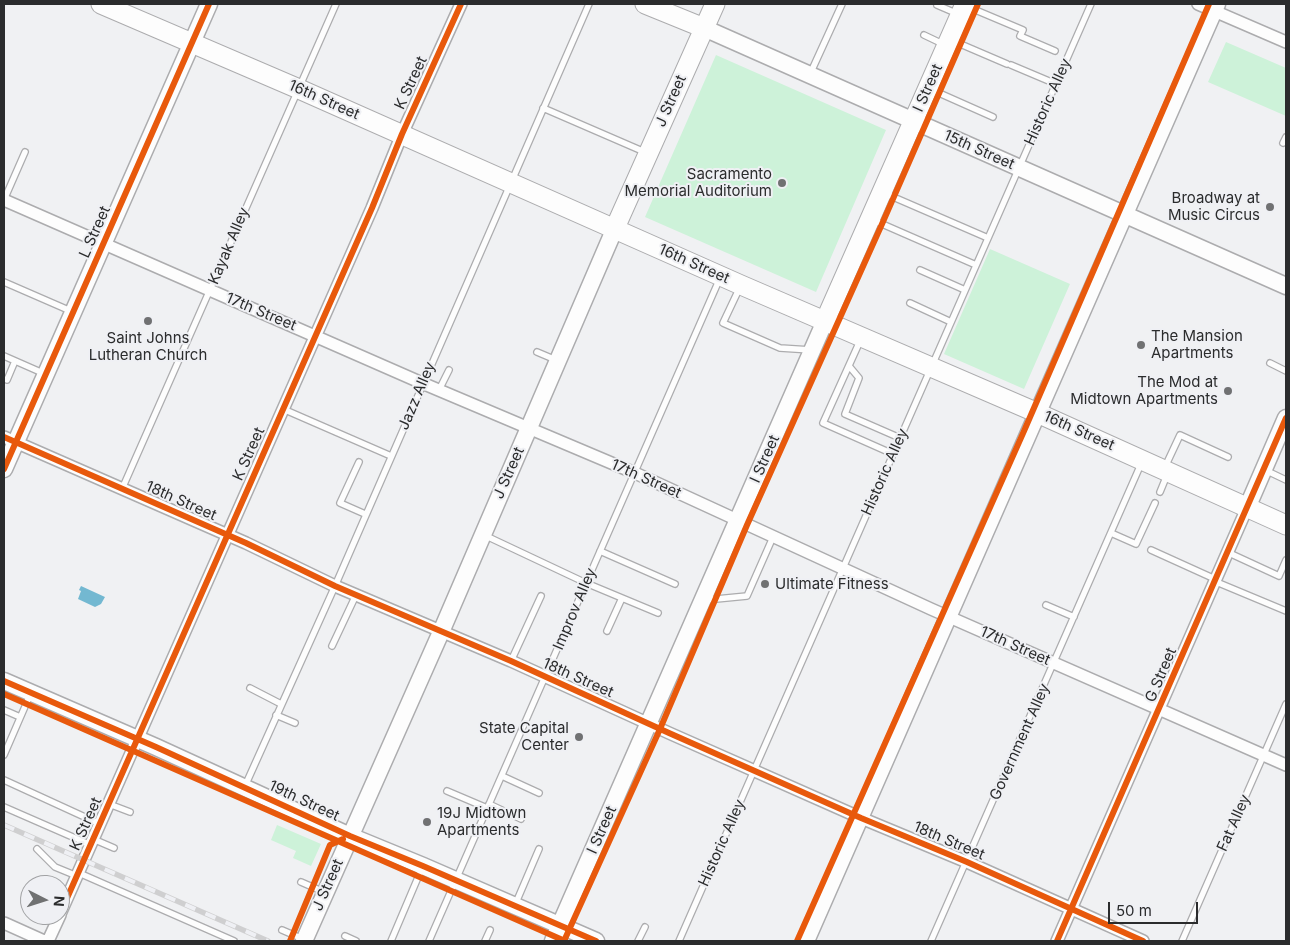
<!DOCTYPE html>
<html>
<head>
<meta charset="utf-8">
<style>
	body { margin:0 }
	#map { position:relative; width:1290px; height:945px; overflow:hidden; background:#f0f1f3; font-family:Inter,sans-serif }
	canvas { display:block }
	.frame { position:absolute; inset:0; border:5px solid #2b2c2d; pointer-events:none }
	.north { position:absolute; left:20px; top:875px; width:50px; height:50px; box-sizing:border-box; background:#eff0f4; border:1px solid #a1a2a4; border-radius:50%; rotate:95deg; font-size:14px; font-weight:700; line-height:20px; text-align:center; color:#2b2c2d }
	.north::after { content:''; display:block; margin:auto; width:18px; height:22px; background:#707172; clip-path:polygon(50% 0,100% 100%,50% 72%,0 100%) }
	.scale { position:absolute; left:1108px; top:902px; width:90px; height:22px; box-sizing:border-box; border:2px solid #2b2c2d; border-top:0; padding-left:6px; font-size:15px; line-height:18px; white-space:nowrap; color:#2b2c2d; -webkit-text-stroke:4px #eff0f4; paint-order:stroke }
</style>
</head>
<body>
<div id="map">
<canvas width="1290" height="945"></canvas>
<div class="frame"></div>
<div class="north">N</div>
<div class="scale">50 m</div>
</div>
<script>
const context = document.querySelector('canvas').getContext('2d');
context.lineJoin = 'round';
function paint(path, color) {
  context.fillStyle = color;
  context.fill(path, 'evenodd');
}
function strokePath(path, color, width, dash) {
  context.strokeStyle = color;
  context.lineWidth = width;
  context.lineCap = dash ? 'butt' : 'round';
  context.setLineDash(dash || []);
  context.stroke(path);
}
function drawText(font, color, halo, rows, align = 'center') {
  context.font = font + ' Inter,sans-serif';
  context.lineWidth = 4;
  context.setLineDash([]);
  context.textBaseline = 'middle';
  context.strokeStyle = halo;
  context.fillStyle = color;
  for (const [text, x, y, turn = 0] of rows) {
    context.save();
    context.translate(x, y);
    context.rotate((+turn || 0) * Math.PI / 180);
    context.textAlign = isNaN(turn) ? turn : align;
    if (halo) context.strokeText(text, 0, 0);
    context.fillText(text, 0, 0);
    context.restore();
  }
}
paint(new Path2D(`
	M1226 42 1286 68V116L1208 82Z
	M716 55 886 130 816 292 645 217Z
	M990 249 1070 284 1024 389 944 354Z
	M277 825 321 844 311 866 293 858 296 851 271 840Z`), '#cdf2d9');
paint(new Path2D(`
	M81 586 105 597 101 604 95 607 78 599 81 591 79 590Z`), '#73b8d1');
const lane = new Path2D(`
	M937 5 958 14
	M966 6 1023 30 1020 36 1055 51
	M924 35 945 45
	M951 40 1007 64
	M1011 65 1056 84
	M811 72 842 4
	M930 89 993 117
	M543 108 647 153
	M1283 143 1286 137
	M884 193 988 238
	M4 200 25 152
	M873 220 976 265
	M920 270 965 290
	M4 282 73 312
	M740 287 723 323 780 348 811 350
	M910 303 951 322
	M860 341 823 423 893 454
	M537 352 556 360
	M4 356 45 374
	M1270 363 1286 371
	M849 366 859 378 845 414 900 438
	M4 379 7 380 15 361
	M439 390 449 370
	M283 409 391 456
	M359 462 340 503 365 514
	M1165 467 1180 435 1228 457
	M1265 470 1286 480
	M122 489 336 4
	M1160 492 1167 475
	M1111 533 1136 544 1155 503
	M484 535 586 583 658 613
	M1151 550 1215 579
	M600 551 675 584
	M1227 552 1279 576 1286 560
	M1214 581 1286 611
	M706 600 747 596 773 537
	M1046 605 1074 617
	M607 631 622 598
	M332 646 356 595
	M511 661 541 596
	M250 688 281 704
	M4 710 20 717
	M276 715 295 723
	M4 755 30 695
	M502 776 539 793
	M4 780 100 824
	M245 786 335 586 589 4
	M447 791 487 808
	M109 804 130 812
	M489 804 521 819
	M4 807 91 845
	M93 839 114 848
	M37 849 55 867 77 876
	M79 873 234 941
	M301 882 324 892
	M515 905 539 849
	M282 930 303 939
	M345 936 356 941
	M391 941 422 868
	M429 941 720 278
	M485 941 490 930
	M638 941 645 927
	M679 941 1091 4
	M931 941 1141 464
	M1182 941 1286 704`);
const street = new Path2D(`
	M1198 4 1286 42
	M4 200 422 383 635 473 931 609 1286 765
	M4 437 246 543 335 586 511 661 669 733 861 818 967 862 1143 941
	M60 914 372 208 402 134 461 4
	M4 923 44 941
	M48 941 60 915
	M1057 941 1247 508`);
const secondary = new Path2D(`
	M704 28 1286 286
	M4 469 209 4
	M1247 508 1286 418
	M4 681 156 747 350 836 423 866 596 941
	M304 941 441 632 615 228
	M553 941 825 321
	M806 941 1217 4`);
const primary = new Path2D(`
	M101 4 299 89 741 285 1033 411 1286 525
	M645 4 704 28
	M615 228 715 4
	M825 321 965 4`);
strokePath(lane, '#acacae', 8);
strokePath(street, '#acacae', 14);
strokePath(secondary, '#acacae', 19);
strokePath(primary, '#acacae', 21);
strokePath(lane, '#fdfdfd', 5.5);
strokePath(street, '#fdfdfd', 11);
strokePath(secondary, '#fdfdfd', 16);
strokePath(primary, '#fdfdfd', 19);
const rail = new Path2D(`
	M4 825 268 941`);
strokePath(rail, '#cfcfd0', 5.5);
strokePath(rail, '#eff0f4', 4, [11]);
strokePath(new Path2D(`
	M4 437 246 543 335 586 511 661 669 733 861 818 967 862 1143 941
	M4 469 209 4
	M4 681 156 747 350 836 423 866 596 941
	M4 694 565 941
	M60 914 372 208 402 134 461 4
	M290 941 330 845 343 839
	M564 941 660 729 747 525 882 224 978 4
	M797 941 1024 431 1209 4
	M1057 941 1286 418`), '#e8590c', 6);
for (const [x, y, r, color] of [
	[782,183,5,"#707172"],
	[1270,207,5,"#707172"],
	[148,321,5,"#707172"],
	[1141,345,5,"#707172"],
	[1228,391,5,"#707172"],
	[765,584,5,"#707172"],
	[579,737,5,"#707172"],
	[427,822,5,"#707172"]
]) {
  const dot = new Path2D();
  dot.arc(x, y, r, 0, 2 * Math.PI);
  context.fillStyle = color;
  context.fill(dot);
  strokePath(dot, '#eff0f4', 2);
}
drawText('15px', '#2b2c2d', '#eff0f4', [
	["K Street",411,83,-65],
	["I Street",928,88,-66],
	["16th Street",324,100,24],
	["J Street",671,101,-66],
	["Historic Alley",1048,102,-66],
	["15th Street",979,150,24],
	["L Street",95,232,-66],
	["Kayak Alley",229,246,-67],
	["16th Street",694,264,24],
	["17th Street",261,312,23],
	["Jazz Alley",417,396,-67],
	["16th Street",1079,431,24],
	["K Street",249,454,-66],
	["I Street",765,459,-66],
	["Historic Alley",885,472,-66],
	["J Street",509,473,-66],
	["17th Street",646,479,24],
	["18th Street",181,501,24],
	["Improv Alley",575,609,-67],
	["17th Street",1015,646,24],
	["G Street",1161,675,-67],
	["18th Street",578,678,24],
	["Government Alley",1020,742,-66],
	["19th Street",304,801,25],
	["Fat Alley",1234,823,-66],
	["K Street",86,824,-66],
	["I Street",602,830,-66],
	["18th Street",949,841,23],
	["Historic Alley",722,843,-66],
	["J Street",328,885,-66]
]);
drawText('15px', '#2b2c2d', '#eff0f4', [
	["Sacramento",772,174],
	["Memorial Auditorium",772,191],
	["Broadway at",1260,198],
	["Music Circus",1260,215],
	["The Mansion",1151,336,"left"],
	["Apartments",1151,353,"left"],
	["Saint Johns",148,338,"center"],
	["Lutheran Church",148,355,"center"],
	["The Mod at",1218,382],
	["Midtown Apartments",1218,399],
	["Ultimate Fitness",775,584,"left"],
	["State Capital",569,728],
	["Center",569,745],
	["19J Midtown",437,813,"left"],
	["Apartments",437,830,"left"]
], 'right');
</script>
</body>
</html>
